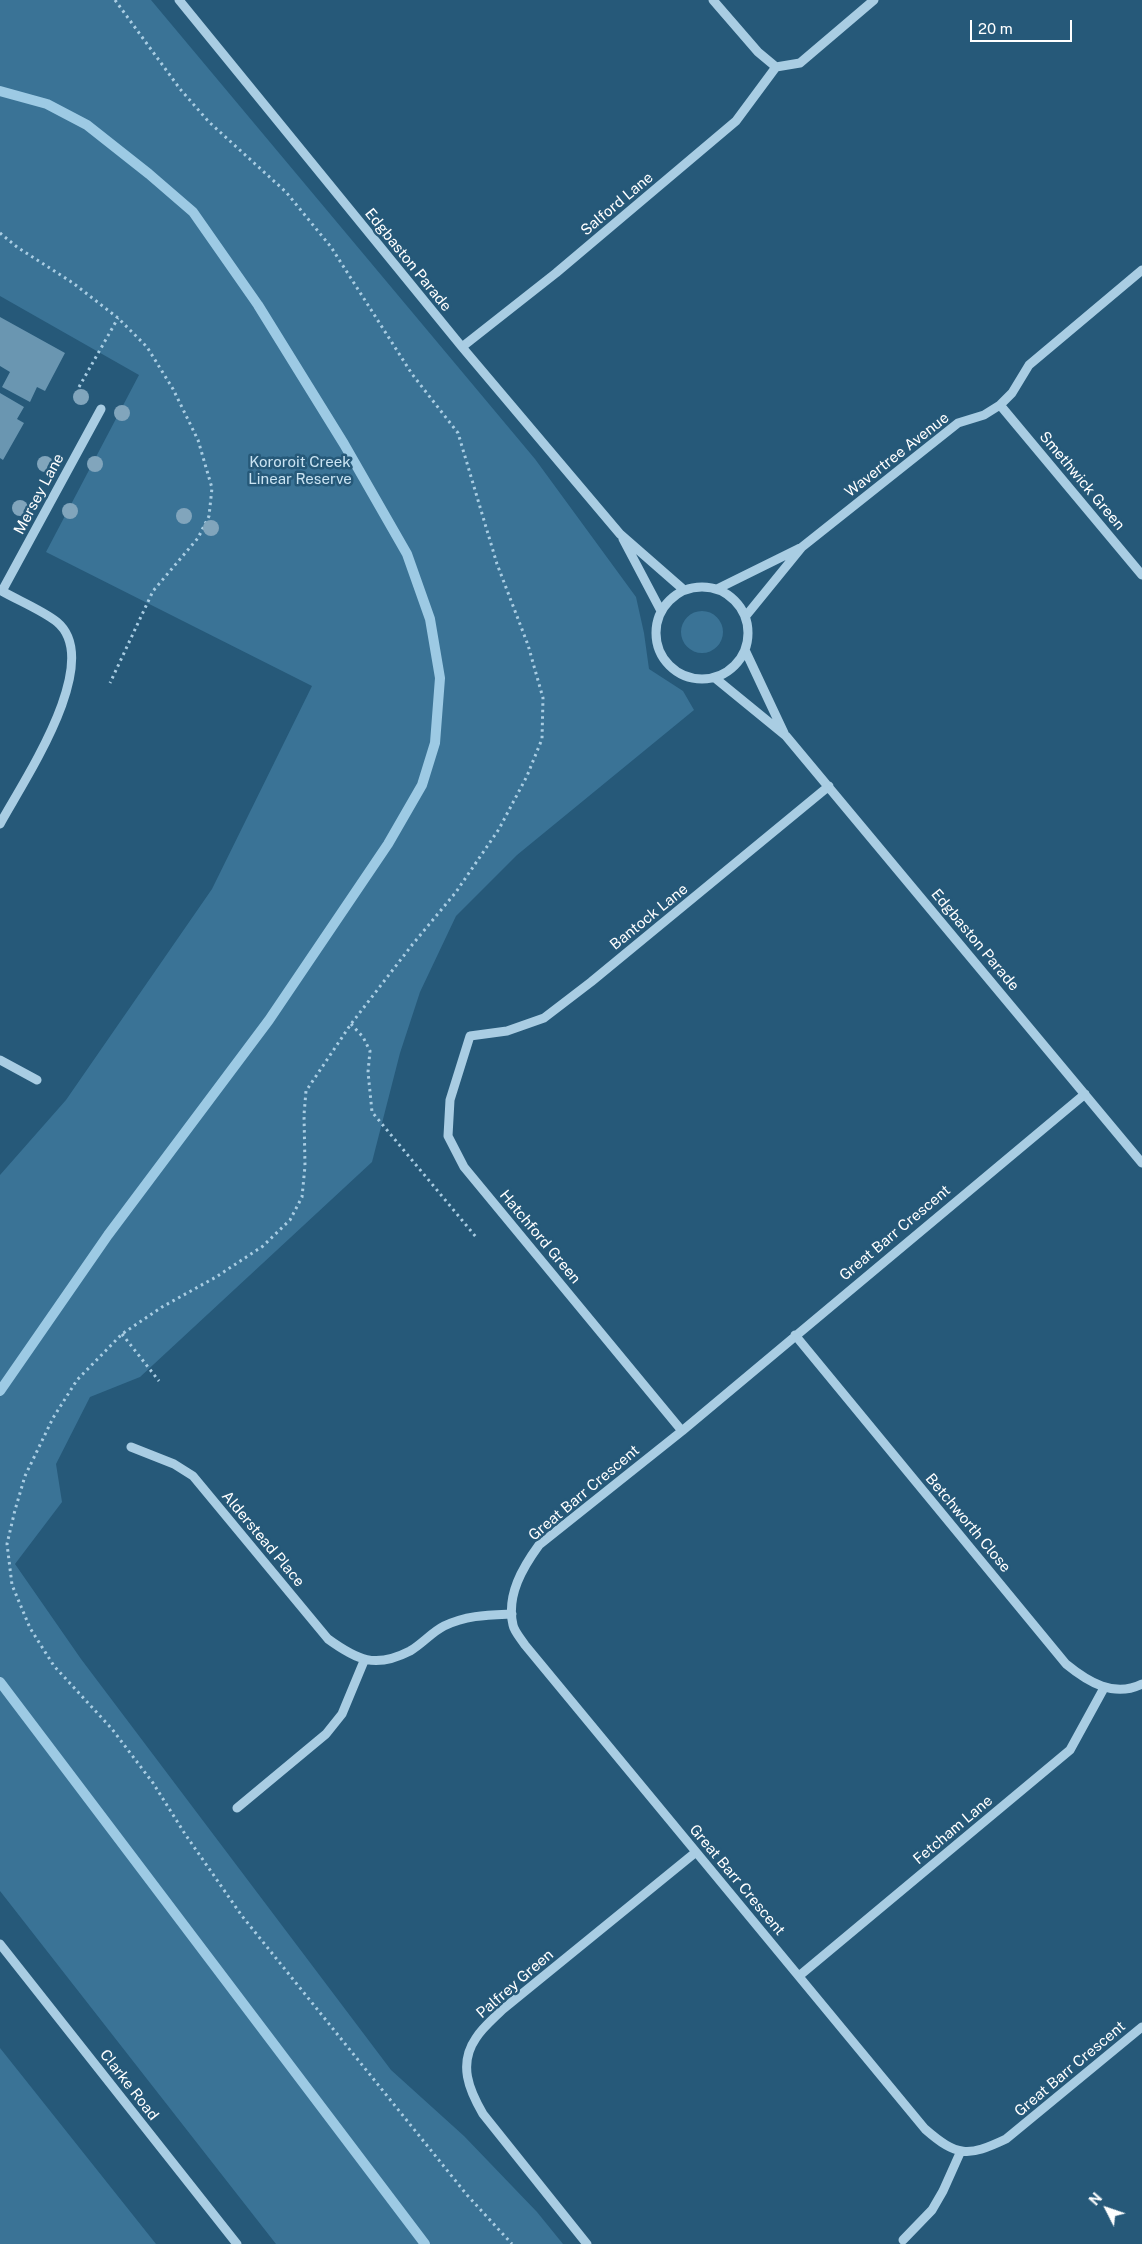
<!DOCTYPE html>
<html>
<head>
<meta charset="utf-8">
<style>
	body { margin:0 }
	#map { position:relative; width:1142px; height:2244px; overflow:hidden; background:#265979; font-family:"Public Sans",sans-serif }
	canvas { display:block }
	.north { position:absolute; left:1082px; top:2184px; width:50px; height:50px; -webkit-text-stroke:4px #265979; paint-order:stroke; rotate:311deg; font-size:14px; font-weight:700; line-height:20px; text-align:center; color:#fff }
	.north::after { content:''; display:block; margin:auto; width:18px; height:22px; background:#fff; clip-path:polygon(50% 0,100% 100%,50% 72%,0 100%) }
	.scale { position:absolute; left:970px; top:20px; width:102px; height:22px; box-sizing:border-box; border:2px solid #fff; border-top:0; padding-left:6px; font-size:15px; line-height:18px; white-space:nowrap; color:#fff; -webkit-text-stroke:4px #265979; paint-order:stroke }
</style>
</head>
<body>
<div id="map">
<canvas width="1142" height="2244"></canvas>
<div class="north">N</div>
<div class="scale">20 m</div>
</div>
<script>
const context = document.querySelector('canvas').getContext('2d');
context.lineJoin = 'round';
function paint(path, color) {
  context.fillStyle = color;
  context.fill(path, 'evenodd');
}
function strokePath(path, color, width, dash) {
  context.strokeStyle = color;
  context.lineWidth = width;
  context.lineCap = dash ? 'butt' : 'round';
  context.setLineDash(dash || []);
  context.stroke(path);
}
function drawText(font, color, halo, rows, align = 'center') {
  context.font = font + ' "Public Sans",sans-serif';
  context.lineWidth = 5;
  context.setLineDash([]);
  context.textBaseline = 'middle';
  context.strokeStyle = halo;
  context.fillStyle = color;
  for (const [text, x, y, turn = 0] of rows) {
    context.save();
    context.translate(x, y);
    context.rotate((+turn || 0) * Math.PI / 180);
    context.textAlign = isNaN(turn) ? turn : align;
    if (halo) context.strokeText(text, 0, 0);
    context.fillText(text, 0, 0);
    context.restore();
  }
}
paint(new Path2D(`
	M0 0H151L535 459 636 597 644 633 649 669 683 691 694 710 517 855 456 916 420 992 400 1053 372 1162 140 1377 90 1397 56 1464 62 1502 15 1564 81 1659 391 2070 464 2136 537 2212 563 2244H276L0 1891V1175L66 1100 212 889 312 686 46 552 139 375 0 296Z
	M681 632a21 21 0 1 1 42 0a21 21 0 1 1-42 0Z
	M0 2048 156 2244H0Z`), '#3a7396');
strokePath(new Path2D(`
	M0 91 47 104 87 125 149 174 193 212 258 305 344 444 407 554 430 619 440 678 435 743 422 785 388 844 269 1020 108 1235 0 1391
	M0 1682 425 2244`), '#9dcae4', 10);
paint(new Path2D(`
	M0 317 65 353 45 391 37 387 30 402 2 387 10 372 0 366Z
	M0 393 24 407 17 419 24 423 3 460 0 458Z`), '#6a96b1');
strokePath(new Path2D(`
	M115 0 180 89 209 122 286 192 331 247 412 374 458 433 497 564 528 645 543 698 542 739 527 776 499 829 456 892 412 945 351 1024 306 1091 304 1115 305 1166 302 1197 290 1220 263 1246 216 1277 162 1307 122 1334 77 1380 53 1418 25 1476 15 1510 7 1544 12 1585 30 1628 54 1666 112 1729 153 1783 185 1834 242 1916 467 2195 512 2244
	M0 233 17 247 73 283 118 318 147 347 173 389 198 440 212 488 209 516 198 538 153 591 110 683
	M79 387 118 318
	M351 1024 363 1037 370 1051 368 1072 372 1112 476 1237
	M122 1334 159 1381`), '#a9cde3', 3, [2.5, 4]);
strokePath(new Path2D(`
	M179 0 462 347 620 534 684 590
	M713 0 758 52 776 67 800 63 874 0
	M462 347 556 273 736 121 776 67
	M1000 405 1142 575
	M623 539 661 611
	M656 633a46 46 0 1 1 92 0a46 46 0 1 1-92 0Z
	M717 589 800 548
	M0 590C17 600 42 610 57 622 105 662 22 783 0 824
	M2 591 101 409
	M745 617 802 547 958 423 984 415 1000 405 1012 393 1029 365 1142 270
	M745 650 784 733
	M715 678 786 736 1142 1163
	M0 1060 37 1080
	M1085 1094 682 1431 539 1545C523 1567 506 1595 513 1625 514 1631 521 1639 525 1645L925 2129C957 2157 968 2157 1006 2139L1142 2027
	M795 1335 1066 1664C1088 1682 1114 1698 1142 1684
	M682 1431 464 1167 448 1136 450 1100 470 1036 507 1031 544 1018 591 982 829 786
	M131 1447 174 1464 193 1476 328 1639C357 1660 375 1669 410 1651 422 1644 432 1632 444 1626 467 1615 488 1615 512 1614
	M237 1808 326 1734 342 1714 364 1661
	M0 1944 237 2244
	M799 1976 1070 1750 1104 1688
	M903 2240 932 2210 943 2191 960 2153
	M587 2244 483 2114C469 2090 458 2064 476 2038 482 2028 493 2019 502 2010L696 1852`), '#a9cde3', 9);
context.fillStyle = '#81a5bc';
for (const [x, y] of [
	[81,397],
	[122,413],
	[45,464],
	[95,464],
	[20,508],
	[70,511],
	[184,516],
	[211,528]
]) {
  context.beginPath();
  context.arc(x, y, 8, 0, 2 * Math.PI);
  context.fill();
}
drawText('15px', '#fff', '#265979', [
	["Salford Lane",617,204,-40],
	["Edgbaston Parade",408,260,51],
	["Wavertree Avenue",897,455,-38],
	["Smethwick Green",1082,481,50],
	["Mersey Lane",39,494,-62],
	["Bantock Lane",649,917,-39],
	["Edgbaston Parade",975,940,50],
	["Great Barr Crescent",895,1233,-40],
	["Hatchford Green",540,1237,50],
	["Great Barr Crescent",584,1493,-40],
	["Betchworth Close",968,1523,50],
	["Alderstead Place",263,1539,50],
	["Fetcham Lane",953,1830,-40],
	["Great Barr Crescent",737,1880,50],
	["Palfrey Green",515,1984,-41],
	["Great Barr Crescent",1070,2069,-40],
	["Clarke Road",129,2085,52]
]);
drawText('15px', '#cbe4f3', '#265979', [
	["Kororoit Creek",300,462],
	["Linear Reserve",300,479]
]);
</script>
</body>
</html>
